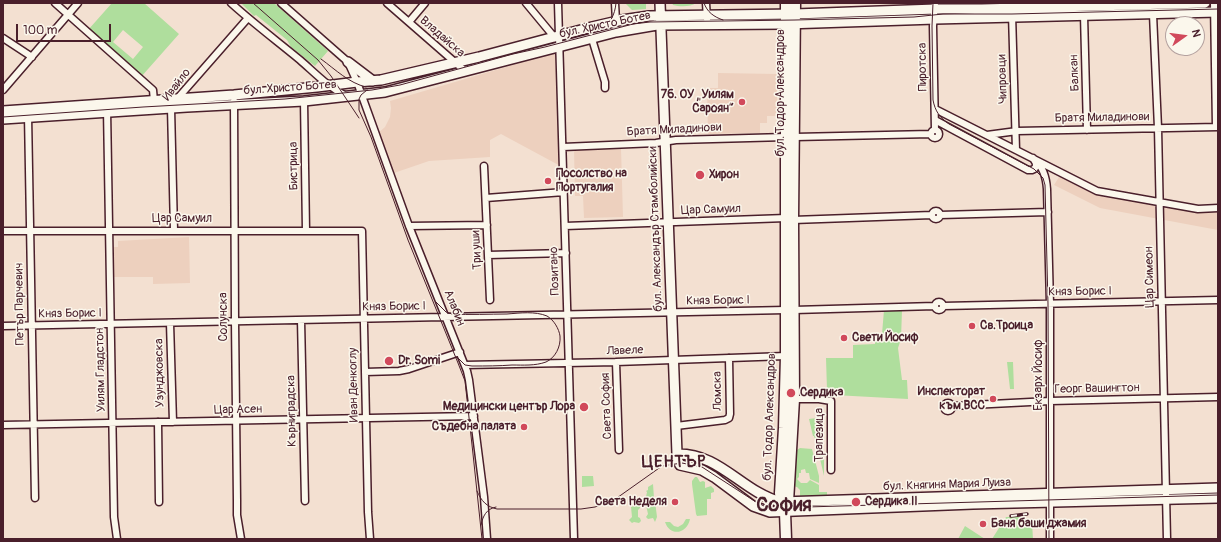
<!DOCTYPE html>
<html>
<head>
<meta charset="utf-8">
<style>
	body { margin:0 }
	#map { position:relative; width:1221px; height:542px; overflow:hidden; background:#f3e0d1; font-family:Pangolin,sans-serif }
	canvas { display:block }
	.frame { position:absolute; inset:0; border:4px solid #4a1f2b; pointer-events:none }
	.north { position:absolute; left:1165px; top:16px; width:40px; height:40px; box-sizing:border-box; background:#fbf7ec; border:1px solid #b4a19f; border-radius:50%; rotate:76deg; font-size:11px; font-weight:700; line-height:16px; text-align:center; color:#4a1f2b }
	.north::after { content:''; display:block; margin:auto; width:14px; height:18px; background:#d1495b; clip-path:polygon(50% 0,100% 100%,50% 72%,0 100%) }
	.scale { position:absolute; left:16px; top:24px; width:95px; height:18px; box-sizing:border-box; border:2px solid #4a1f2b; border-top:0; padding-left:5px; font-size:12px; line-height:14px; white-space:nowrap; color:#4a1f2b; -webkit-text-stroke:3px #fbf7ec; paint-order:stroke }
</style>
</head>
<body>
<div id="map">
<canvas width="1221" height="542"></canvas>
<div class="frame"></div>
<div class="north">N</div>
<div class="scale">100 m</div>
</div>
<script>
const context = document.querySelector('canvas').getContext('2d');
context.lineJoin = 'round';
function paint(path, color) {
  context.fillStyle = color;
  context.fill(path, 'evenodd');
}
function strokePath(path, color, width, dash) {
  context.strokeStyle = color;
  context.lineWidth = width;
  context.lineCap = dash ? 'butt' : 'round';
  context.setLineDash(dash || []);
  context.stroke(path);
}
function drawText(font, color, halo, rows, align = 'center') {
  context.font = font + ' Pangolin,sans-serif';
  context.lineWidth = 3;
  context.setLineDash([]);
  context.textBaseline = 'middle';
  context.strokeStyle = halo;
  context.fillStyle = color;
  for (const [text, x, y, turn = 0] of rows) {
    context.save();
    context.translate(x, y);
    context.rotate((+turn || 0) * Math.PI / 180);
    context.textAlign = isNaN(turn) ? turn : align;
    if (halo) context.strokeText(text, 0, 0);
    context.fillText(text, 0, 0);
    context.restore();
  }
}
paint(new Path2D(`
	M564 50 566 169 501 134 490 140V157L429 161 391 174 377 134 385 127 390 117 391 108 390 101Z
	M718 73 777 74V116H767V123H760V133L708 134 707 88H718Z
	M621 148 623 217 584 218 583 196H575L574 149Z
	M1061 174 1096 192 1218 211V230L1100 208 1054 185Z
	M189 237 190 283 153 284V277H114V247H118V241Z`), '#edd0be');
paint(new Path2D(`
	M112 3H144L179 34 141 77 88 30ZM123 30 143 47 133 59 113 42Z
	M241 3H274L328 51 315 66 291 47 287 40 256 15 254 16Z
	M625 3H646V9L632 10Z
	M672 3H696C691 7 680 7 673 5Z
	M884 310H902L901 339 898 348 902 380H907L908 399 834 395 827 390 826 358H853V345L875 344V338L882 334Z
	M1007 362H1013L1014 389H1010Z
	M817 418V436L815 439 814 436H813L809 419Z
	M800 448 812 449 819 476V483L810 479 809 473H806L805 469 801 470V473H799V477L797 479 801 483H807L810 480 819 485V492H827V495L800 496V490L797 487 791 486 797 450Z
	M818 450 824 451V476Z
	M582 476H593L594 486 582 487Z
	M695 477H697L700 482 703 481 705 482V488L711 486 714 489V492L711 493V499H707V515L697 516 696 514 692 484V481Z
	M653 484 654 498 648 499 646 497 647 492 646 491 648 490V487Z
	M653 501H655L657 517 655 522 653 518 648 519 646 517 648 514 646 505 653 504Z
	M636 504H639L640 505V508L638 510V517L640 518 641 521 639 523 634 522 632 523 629 520 632 517 631 507 634 506Z
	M1006 517C1017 517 1023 515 1032 523L1033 539H992Z
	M686 519H690C687 534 670 537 665 522H670L674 526 678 527 683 524Z
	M965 526 985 539H958Z`), '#afde9d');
const minor = new Path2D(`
	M55 3 153 90 154 101
	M231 3C253 23 277 41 300 60 315 73 328 87 346 96
	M281 3 348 62 357 82 409 226 467 371 469 380 484 497 487 539
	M387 3 465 71
	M526 3 555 38
	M558 3 574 539
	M615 3 616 21
	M706 3 707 19
	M935 3 933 26 935 130
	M1214 3 1216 127
	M1012 14 1016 150
	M1153 14 1158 128 1167 539
	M1084 15 1087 130
	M409 22 425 3
	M3 38 32 57
	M592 39 605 82V88
	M3 90 78 3
	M177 99 248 18
	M234 101 235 321 237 501V515L241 539
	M304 101 306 231
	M172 106 171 108 174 230
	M107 109 114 517 117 539
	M935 109 1097 191 1198 209 1218 208
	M28 115 35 498
	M935 120 1028 170H1032C1037 168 1037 164 1034 160
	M931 134a4 4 0 1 1 8 0a4 4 0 1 1-8 0Z
	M987 135 1017 131 1218 127
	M795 137 931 134
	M563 147 656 143 676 140 786 137
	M1033 158C1043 167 1046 176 1047 189L1050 304V539
	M484 166 490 300
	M486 198 564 192
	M932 215a4 4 0 1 1 8 0a4 4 0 1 1-8 0Z
	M940 215 1048 212
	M793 220 932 215
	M409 226 487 225
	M565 226 786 218
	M3 231H362L368 512 370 539
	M488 255 566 253
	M935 306a4 4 0 1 1 8 0a4 4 0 1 1-8 0Z
	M943 306 1218 300
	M794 310 935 306
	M301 320 305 501
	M170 323 173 422
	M3 326 786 310
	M616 362 619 450
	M465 365 616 362 786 356
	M365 372 399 371 409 369 460 352
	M794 399H819L831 401V470
	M944 407a4 4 0 1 1 8 0a4 4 0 1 1-8 0Z
	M952 406 1050 401 1218 397
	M158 422 159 502
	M3 425 474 416
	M676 426 725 420 729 418 730 414 729 358`);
const secondary = new Path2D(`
	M660 3 677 454V459L680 465 702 470 714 477 753 506 770 512 973 504 1218 498
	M348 62 373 81
	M3 111 234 95 317 87 357 82 381 80 479 57 592 27 622 20 649 16 795 14 936 9H982L1205 3
	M3 119 187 107 304 101 385 92 616 32 657 25 786 24 935 19 1218 12
	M677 454C720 453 742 492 781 502L1218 488`);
const primary = new Path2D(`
	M785 511 781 502 780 493 784 428 786 356V3
	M786 539 785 512 788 502 794 399 793 220 795 3`);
strokePath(minor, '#4a1f2b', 9);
strokePath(secondary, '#4a1f2b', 12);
strokePath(primary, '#4a1f2b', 13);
strokePath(minor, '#fbf7ec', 6);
strokePath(secondary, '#fbf7ec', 9);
strokePath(primary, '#fbf7ec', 10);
strokePath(new Path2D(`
	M253 3 318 60 331 76 359 118
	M704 3C707 12 714 17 723 20
	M933 3 932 26 933 100C935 111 940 118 949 124L1034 169 1043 178 1045 185 1048 304 1049 539
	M599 31C610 25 615 15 616 3
	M321 59C336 70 349 83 366 87
	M367 90 361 95 359 99V110L371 137 408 240 458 363 465 381 473 454 482 539
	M3 117 143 107 285 99 372 90 400 85 513 54 545 47 633 24 650 22 795 20 914 17 943 14H1012L1218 9
	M436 302 446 312 452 314C470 315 489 314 507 314 520 313 535 311 547 316 554 320 559 329 560 336 561 347 555 358 546 362 535 366 523 365 512 365 499 366 486 366 472 366L465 365 457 357
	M477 491C481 501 487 507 497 509H581L595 507 614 500 662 466 682 463 702 467 756 502 764 506 772 508 1218 495
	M481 525C483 516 486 509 496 507`), '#4a1f2b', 1);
const rail = new Path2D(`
	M1011 516 1027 514`);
strokePath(rail, '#4a1f2b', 3.5);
strokePath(rail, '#fbf7ec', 2, [6]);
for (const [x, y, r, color] of [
	[742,102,4,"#d1495b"],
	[700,175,5,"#d1495b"],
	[548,181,4,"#d1495b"],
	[972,326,4,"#d1495b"],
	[844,338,4,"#d1495b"],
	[389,361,5,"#d1495b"],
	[791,393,5,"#d1495b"],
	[993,399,4,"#d1495b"],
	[584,407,5,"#d1495b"],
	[524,427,4,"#d1495b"],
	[675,502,4,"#d1495b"],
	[856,502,5,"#d1495b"],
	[983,524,4,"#d1495b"]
]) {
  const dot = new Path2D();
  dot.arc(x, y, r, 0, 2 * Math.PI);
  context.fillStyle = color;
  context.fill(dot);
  strokePath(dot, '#fbf7ec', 1.5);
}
drawText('12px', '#4a1f2b', '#fbf7ec', [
	["бул. Христо Ботев",605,25,-12],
	["Владайска",442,37,41],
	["Пиротска",923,67,-91],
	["Балкан",1075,73,-92],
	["Чипровци",1003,79,-92],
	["Ивайло",177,85,-52],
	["бул. Христо Ботев",290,88,-4],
	["бул. Тодор Александров",781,93,-90],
	["Братя Миладинови",1102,118,-1],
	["Братя Миладинови",674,130,-3],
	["Бистрица",294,166,-91],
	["Цар Самуил",711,210,-2],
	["Цар Самуил",182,219],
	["бул. Александър Стамболийски",656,229,-92],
	["Три уши",477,250,-93],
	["Позитано",555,271,-92],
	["Цар Симеон",1150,277,-91],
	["Княз Борис I",1080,292,-1],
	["Княз Борис I",718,301,-1],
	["Петър Парчевич",20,304,-91],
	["Княз Борис I",394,307,-1],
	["Алабин",454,308,68],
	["Княз Борис I",70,314,-1],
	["Солунска",224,317,-90],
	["Лавеле",625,351,-2],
	["Уилям Гладстон",101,370,-91],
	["Узунджовска",160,373,-91],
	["Екзарх Йосиф",1039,375,-90],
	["Иван Денкоглу",354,385,-91],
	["Георг Вашингтон",1097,389,-1],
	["Ломска",718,391,-91],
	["Света София",607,406,-92],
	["Цар Асен",238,410,-1],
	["Кърниградска",292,411,-91],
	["бул. Тодор Александров",770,417,-88],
	["Трапезица",820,435,-90],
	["бул. Княгиня Мария Луиза",947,485,-2]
]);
drawText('bold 12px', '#4a1f2b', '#fbf7ec', [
	["76. ОУ „Уилям",734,95,"right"],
	["Сароян“",734,109,"right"],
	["Посолство на",556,174],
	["Португалия",556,188],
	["Хирон",709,175],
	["Св.Троица",980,326],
	["Свети Йосиф",852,338],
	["Dr. Somi",398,361],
	["Инспекторат",985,392,"right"],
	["към ВСС",985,406,"right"],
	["Сердика",800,393],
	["Медицински център Лора",575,407,"right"],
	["Съдебна палата",516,427,"right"],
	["Света Неделя",667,502,"right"],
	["Сердика II",865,502],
	["Баня баши джамия",991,524]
], 'left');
context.letterSpacing = '1px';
drawText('bold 16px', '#4a1f2b', '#fbf7ec', [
	["ЦЕНТЪР",674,463]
]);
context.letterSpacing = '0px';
drawText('bold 20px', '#4a1f2b', '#fbf7ec', [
	["София",784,506]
]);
</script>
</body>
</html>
